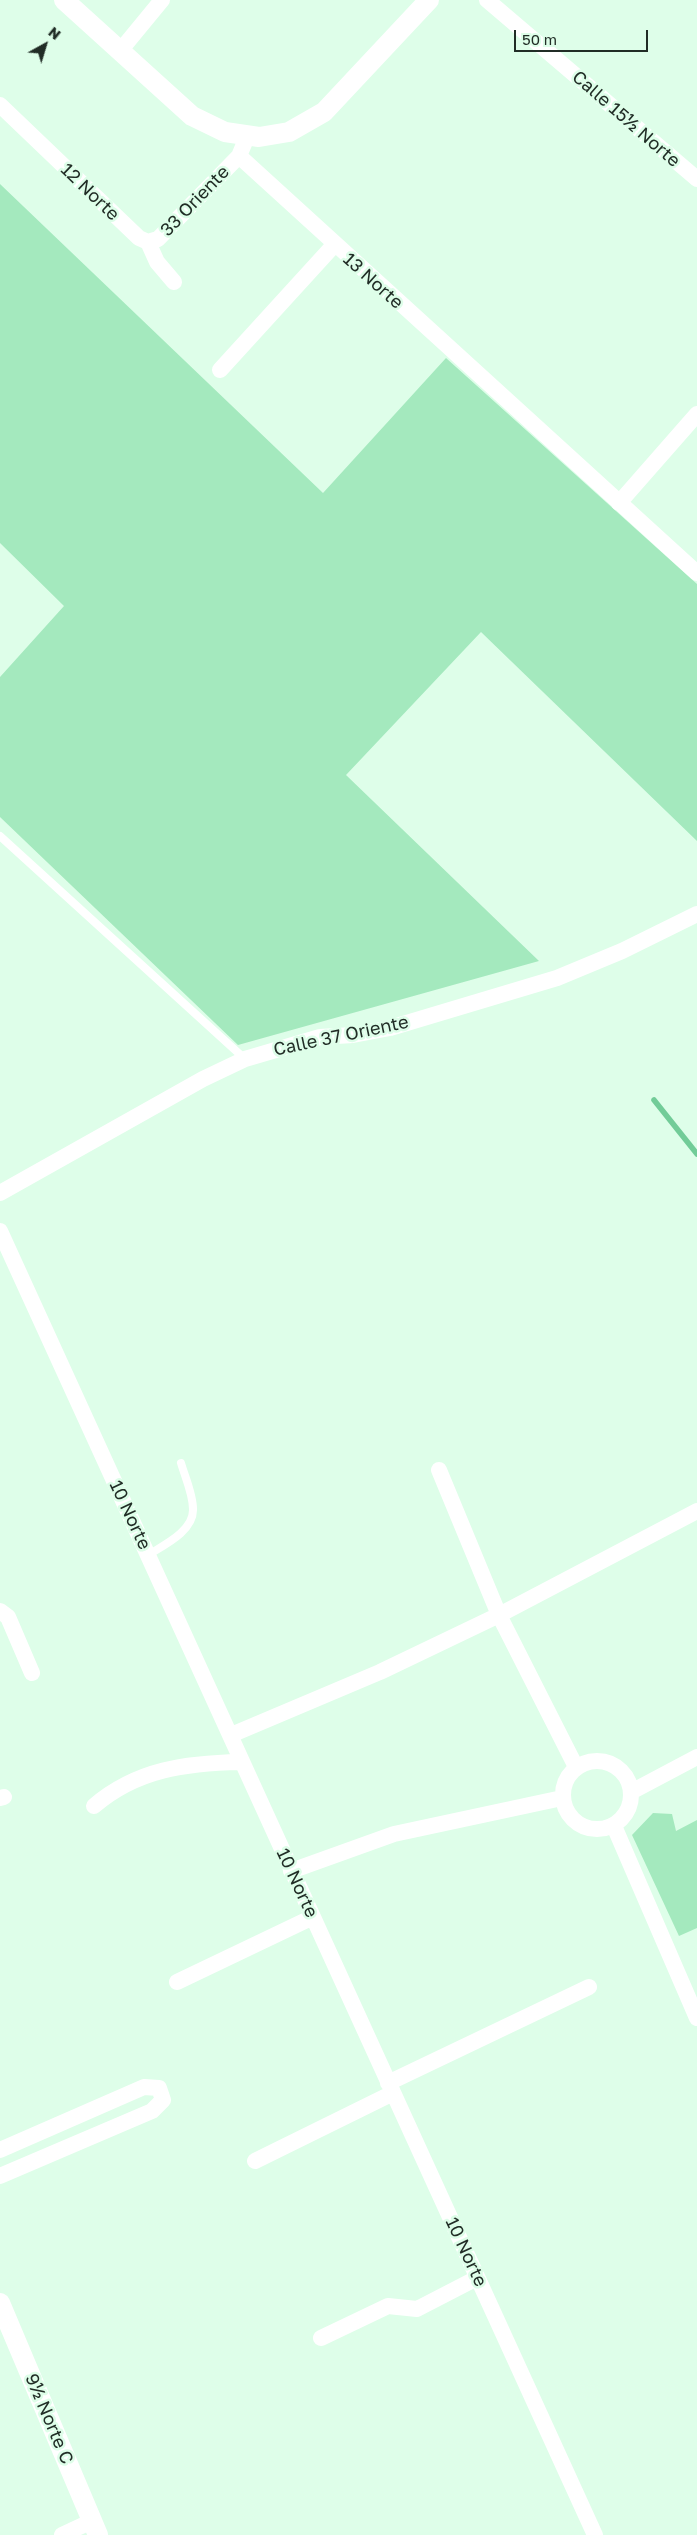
<!DOCTYPE html>
<html>
<head>
<meta charset="utf-8">
<style>
	body { margin:0 }
	#map { position:relative; width:697px; height:2535px; overflow:hidden; background:#defee9; font-family:"Golos Text",sans-serif }
	canvas { display:block }
	.north { position:absolute; left:20px; top:20px; width:50px; height:50px; -webkit-text-stroke:4px #defee9; paint-order:stroke; rotate:39deg; font-size:14px; font-weight:700; line-height:20px; text-align:center; color:#212d26 }
	.north::after { content:''; display:block; margin:auto; width:18px; height:22px; background:#212d26; clip-path:polygon(50% 0,100% 100%,50% 72%,0 100%) }
	.scale { position:absolute; left:514px; top:30px; width:134px; height:22px; box-sizing:border-box; border:2px solid #212d26; border-top:0; padding-left:6px; font-size:15px; line-height:18px; white-space:nowrap; color:#212d26; -webkit-text-stroke:4px #defee9; paint-order:stroke }
</style>
</head>
<body>
<div id="map">
<canvas width="697" height="2535"></canvas>
<div class="north">N</div>
<div class="scale">50 m</div>
</div>
<script>
const context = document.querySelector('canvas').getContext('2d');
context.lineJoin = 'round';
function paint(path, color) {
  context.fillStyle = color;
  context.fill(path, 'evenodd');
}
function strokePath(path, color, width, dash) {
  context.strokeStyle = color;
  context.lineWidth = width;
  context.lineCap = dash ? 'butt' : 'round';
  context.setLineDash(dash || []);
  context.stroke(path);
}
function drawText(font, color, halo, rows, align = 'center') {
  context.font = font + ' "Golos Text",sans-serif';
  context.lineWidth = 5;
  context.setLineDash([]);
  context.textBaseline = 'middle';
  context.strokeStyle = halo;
  context.fillStyle = color;
  for (const [text, x, y, turn = 0] of rows) {
    context.save();
    context.translate(x, y);
    context.rotate((+turn || 0) * Math.PI / 180);
    context.textAlign = isNaN(turn) ? turn : align;
    if (halo) context.strokeText(text, 0, 0);
    context.fillText(text, 0, 0);
    context.restore();
  }
}
paint(new Path2D(`
	M0 184 323 493 446 358 697 584V841L481 632 346 775 539 961 238 1045 0 817V677L64 606 0 543Z
	M653 1813 672 1814 676 1831 697 1820V1928L679 1936 632 1835Z`), '#a4e9be');
strokePath(new Path2D(`
	M654 1100 697 1154`), '#72cc98', 5.5);
strokePath(new Path2D(`
	M0 836 245 1059
	M148 1555C164 1545 194 1531 193 1509 193 1494 185 1477 181 1463`), '#fff', 8);
strokePath(new Path2D(`
	M487 0 697 179
	M120 51 162 0
	M0 105 139 238 148 242 157 262 174 282
	M239 156 697 573
	M148 242 158 239 239 156 247 137
	M220 370 334 245
	M619 503 697 414
	M0 1193 203 1079 245 1059 320 1037 353 1035 390 1028 557 978 622 951 697 914
	M0 1231 595 2535
	M439 1470 499 1615 576 1767
	M0 1611 8 1617 32 1673
	M231 1735 380 1672 499 1615 697 1511
	M563 1795a34 34 0 1 1 68 0a34 34 0 1 1-68 0Z
	M631 1792 697 1757
	M0 1798 4 1797
	M94 1806C137 1769 187 1763 241 1762
	M614 1826 697 2018
	M291 1871 394 1834 562 1798
	M177 1982 313 1917
	M388 2083 589 1987
	M0 2150 144 2087 159 2088 163 2100 152 2111 0 2176
	M255 2161 393 2093
	M321 2338 388 2306 417 2309 477 2278
	M62 2535 92 2521`), '#fff', 16);
strokePath(new Path2D(`
	M64 0 192 116 225 132 259 137 289 132 324 112 429 0
	M0 2303 98 2535`), '#fff', 20);
drawText('18px', '#212d26', '#defee9', [
	["Calle 15½ Norte",626,119,41],
	["12 Norte",90,192,44],
	["33 Oriente",195,201,-46],
	["13 Norte",373,281,42],
	["Calle 37 Oriente",341,1036,-12],
	["10 Norte",130,1515,65],
	["10 Norte",297,1883,65],
	["10 Norte",466,2252,65],
	["9½ Norte C",49,2419,67]
]);
</script>
</body>
</html>
